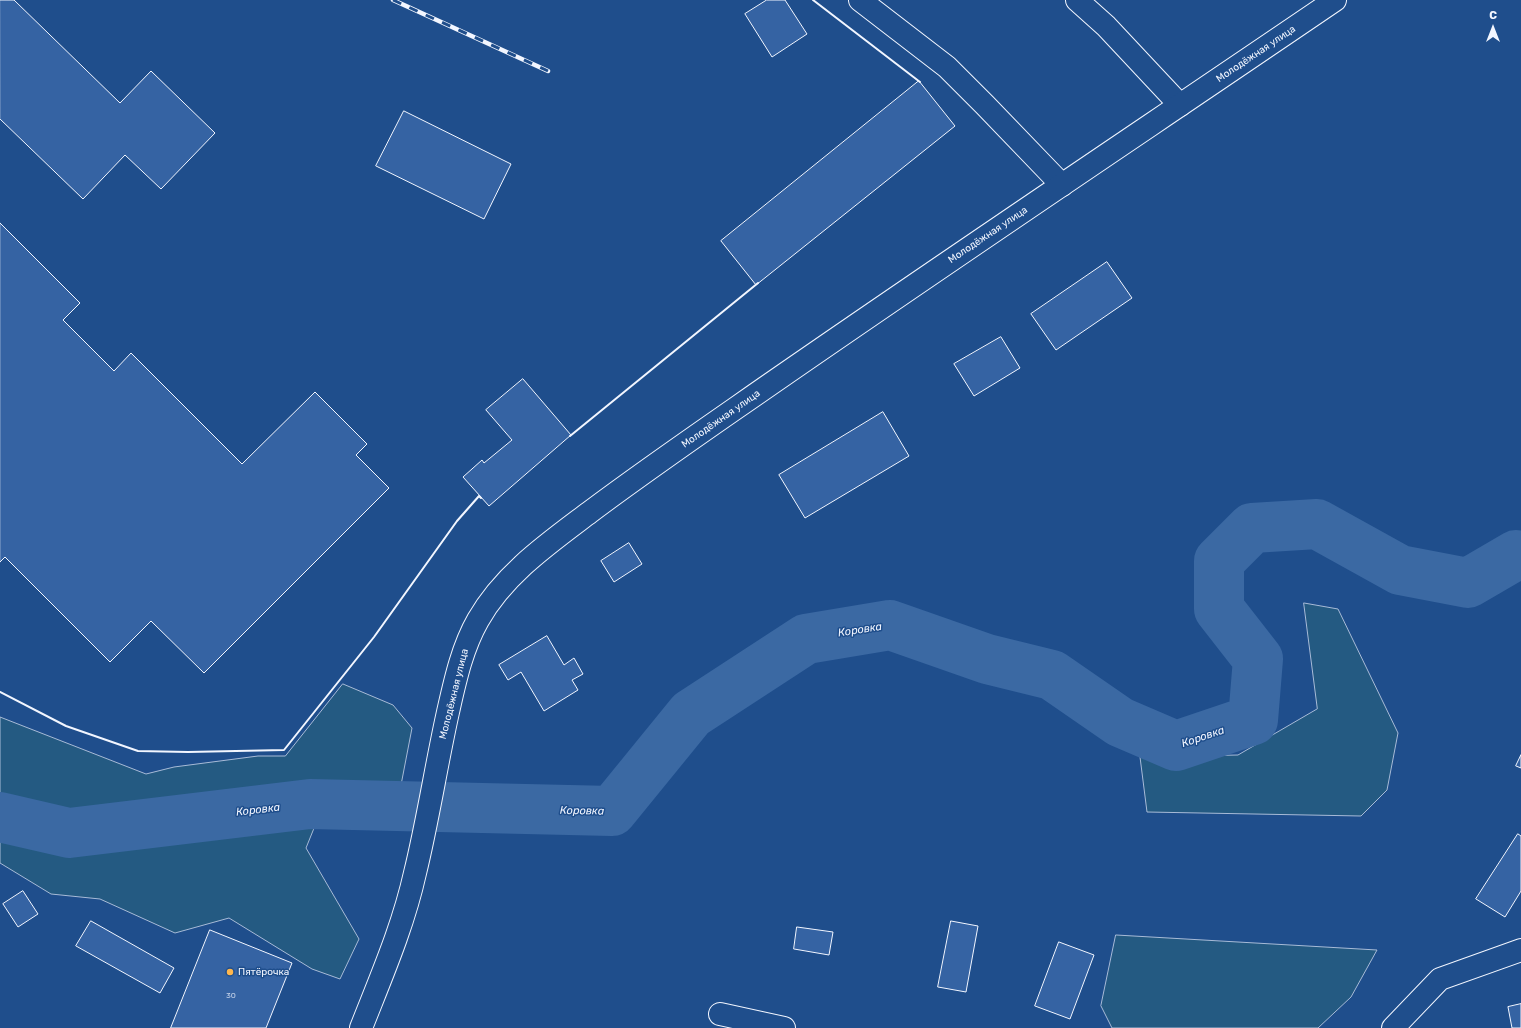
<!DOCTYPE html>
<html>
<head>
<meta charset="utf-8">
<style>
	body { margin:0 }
	#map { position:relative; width:1521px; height:1028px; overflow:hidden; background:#1f4e8c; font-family:Rubik,sans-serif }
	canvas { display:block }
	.north { position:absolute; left:1473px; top:8px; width:40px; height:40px; -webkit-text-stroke:3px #1f4e8c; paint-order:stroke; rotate:0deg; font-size:11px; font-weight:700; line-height:16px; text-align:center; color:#f2f6ff }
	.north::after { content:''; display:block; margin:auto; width:14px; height:18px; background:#f2f6ff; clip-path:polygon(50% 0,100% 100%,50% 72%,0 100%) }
</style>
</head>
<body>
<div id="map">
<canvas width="1521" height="1028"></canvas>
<div class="north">С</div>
</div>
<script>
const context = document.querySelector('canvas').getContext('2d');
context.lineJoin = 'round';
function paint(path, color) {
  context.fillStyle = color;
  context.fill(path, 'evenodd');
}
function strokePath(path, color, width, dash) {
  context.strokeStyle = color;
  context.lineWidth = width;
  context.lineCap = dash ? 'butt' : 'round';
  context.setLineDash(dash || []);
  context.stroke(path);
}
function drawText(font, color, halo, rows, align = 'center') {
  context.font = font + ' Rubik,sans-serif';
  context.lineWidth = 3;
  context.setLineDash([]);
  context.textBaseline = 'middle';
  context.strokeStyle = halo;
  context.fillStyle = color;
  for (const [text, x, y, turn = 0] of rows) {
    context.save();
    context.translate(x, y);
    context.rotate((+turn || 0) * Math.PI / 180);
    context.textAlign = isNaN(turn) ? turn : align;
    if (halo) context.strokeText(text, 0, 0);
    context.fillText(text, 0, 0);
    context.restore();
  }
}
const green = new Path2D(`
	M1304 603 1338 609 1398 733 1387 790 1361 816 1147 812 1140 757 1238 755 1317 709Z
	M343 684 393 705 412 728 401 785 373 788 329 791 306 848 359 939 340 979 312 969 229 918 175 933 100 899 51 894 0 863V717L146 774 174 767 258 756H285Z
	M1116 935 1377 950 1351 997 1318 1028H1112L1101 1006Z`);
paint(green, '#245a82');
strokePath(green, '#a8bbd7', 1);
strokePath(new Path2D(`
	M0 817 69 833 310 804 612 811 691 714 806 639 890 625 987 659 1052 675 1120 722 1176 746 1253 720 1258 659 1219 609V561L1252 528 1317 524 1400 570 1468 583 1516 555 1521 556`), '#3b69a3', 50);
const building = new Path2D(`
	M0 0H14L120 103 151 71 215 133 161 189 125 155 83 199 0 119Z
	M767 0H785L807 34 772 57 745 14Z
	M919 81 955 126 756 285 721 241Z
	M404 111 511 164 484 219 376 166Z
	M0 223 80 303 63 320 114 371 131 353 242 464 315 392 367 444 356 455 389 488 204 673 151 621 110 662 5 557 0 562Z
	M1107 262 1132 298 1056 350 1031 314Z
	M1001 337 1020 368 974 396 954 364Z
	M523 379 571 435 489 506 463 477 482 460 484 463 512 440 486 410Z
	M883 412 909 456 805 518 779 475Z
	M629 543 642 564 614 582 601 561Z
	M547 636 564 665 574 658 583 674 572 680 578 690 544 711 521 672 508 680 499 665Z
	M1521 755V768L1516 766Z
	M1518 834 1521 836V891L1505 917 1476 899Z
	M23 891 38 914 18 927 3 904Z
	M91 921 174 968 160 993 76 946Z
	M951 921 978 926 966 992 938 987Z
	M797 927 833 932 829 955 794 949Z
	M210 930 292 963 266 1028H171Z
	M1059 942 1094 955 1070 1019 1035 1006Z
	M1521 1004V1028H1512L1508 1007Z`);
paint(building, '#3563a3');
strokePath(building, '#f2f6ff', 1);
const minor = new Path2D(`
	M860 0 947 67 985 105 1062 185
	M1077 0 1106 26 1180 105
	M720 1014 784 1028
	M1393 1028 1440 979 1521 950`);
const primary = new Path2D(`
	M361 1028C381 977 403 927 415 873 428 820 436 766 448 712 455 681 462 648 478 620 504 574 549 543 590 512 638 476 687 442 736 408 934 270 1135 136 1335 0`);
strokePath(minor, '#f2f6ff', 24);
strokePath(primary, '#f2f6ff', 24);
strokePath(minor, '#1f4e8c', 22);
strokePath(primary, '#1f4e8c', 22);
const rail = new Path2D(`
	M393 0 548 71`);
strokePath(rail, '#f2f6ff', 4.5);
strokePath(rail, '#1f4e8c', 3, [9]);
strokePath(new Path2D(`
	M813 0 920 82
	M570 436 758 283
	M0 692 66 726 138 751 188 752 284 750 374 637 457 521 479 496 481 498`), '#f2f6ff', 2);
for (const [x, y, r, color] of [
	[230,972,4,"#ffb74d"]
]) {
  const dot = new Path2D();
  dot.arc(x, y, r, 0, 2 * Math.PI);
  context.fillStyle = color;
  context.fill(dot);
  strokePath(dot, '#1f4e8c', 1.5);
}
drawText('8px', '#c3d1e8', null, [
	["30",231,996]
]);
drawText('10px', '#f2f6ff', '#1f4e8c', [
	["Молодёжная улица",1256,54,-34],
	["Молодёжная улица",988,235,-34],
	["Молодёжная улица",721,419,-35],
	["Молодёжная улица",454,694,-76]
]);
drawText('10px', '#f2f6ff', '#1f4e8c', [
	["Пятёрочка",238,972]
], 'left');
drawText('italic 11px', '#f2f6ff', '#1f4e8c', [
	["Коровка",860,630,-9],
	["Коровка",1203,737,-19],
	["Коровка",258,810,-7],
	["Коровка",582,811,1]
]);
</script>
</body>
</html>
